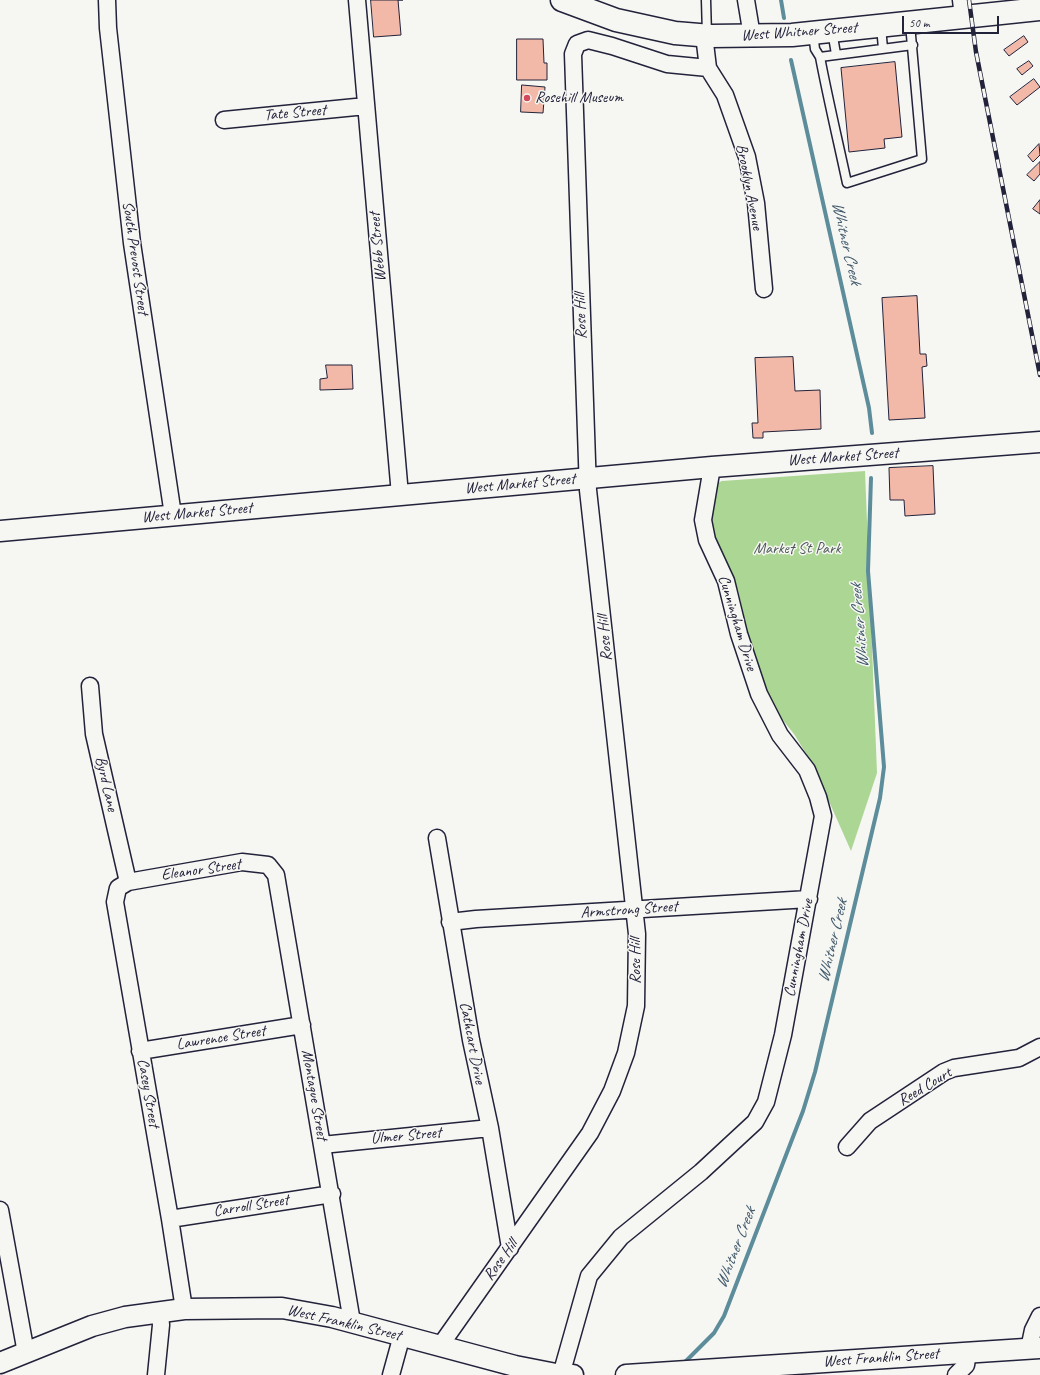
<!DOCTYPE html>
<html>
<head>
<meta charset="utf-8">
<style>
	body { margin:0 }
	#map { position:relative; width:1040px; height:1375px; overflow:hidden; background:#f6f6f2; font-family:Caveat,sans-serif }
	canvas { display:block }
	.scale { position:absolute; left:902px; top:16px; width:97px; height:18px; box-sizing:border-box; border:2px solid #22223b; border-top:0; padding-left:5px; font-size:12px; line-height:14px; white-space:nowrap; color:#22223b; -webkit-text-stroke:3px #f6f6f2; paint-order:stroke }
</style>
</head>
<body>
<div id="map">
<canvas width="1040" height="1375"></canvas>
<div class="scale">50 m</div>
</div>
<script>
const context = document.querySelector('canvas').getContext('2d');
context.lineJoin = 'round';
function paint(path, color) {
  context.fillStyle = color;
  context.fill(path, 'evenodd');
}
function strokePath(path, color, width, dash) {
  context.strokeStyle = color;
  context.lineWidth = width;
  context.lineCap = dash ? 'butt' : 'round';
  context.setLineDash(dash || []);
  context.stroke(path);
}
function drawText(font, color, halo, rows, align = 'center') {
  context.font = font + ' Caveat,sans-serif';
  context.lineWidth = 3;
  context.setLineDash([]);
  context.textBaseline = 'middle';
  context.strokeStyle = halo;
  context.fillStyle = color;
  for (const [text, x, y, turn = 0] of rows) {
    context.save();
    context.translate(x, y);
    context.rotate((+turn || 0) * Math.PI / 180);
    context.textAlign = isNaN(turn) ? turn : align;
    if (halo) context.strokeText(text, 0, 0);
    context.fillText(text, 0, 0);
    context.restore();
  }
}
paint(new Path2D(`
	M865 471 877 773 851 851 812 763 794 734 774 709 752 652 738 590 710 528 715 484 722 481Z`), '#acd694');
strokePath(new Path2D(`
	M781 0 784 18
	M791 60 869 408 872 433
	M682 1365 714 1333 724 1316 803 1111 815 1072 880 798 884 767 868 571 871 478`), '#5d8d9b', 4);
const building = new Path2D(`
	M371 0H403H398L401 35 374 37Z
	M1024 36 1028 42 1009 56 1004 50Z
	M517 39H543L544 63H547V80H517Z
	M1029 61 1033 66 1022 75 1017 69Z
	M895 62 902 137 884 139 885 148 849 152 841 68Z
	M1034 79 1040 87 1017 105 1010 97Z
	M522 85 545 87 543 113 521 112Z
	M1039 144 1040 155 1033 162 1028 156Z
	M1040 162V174L1034 181 1027 175Z
	M1040 200V214L1033 209Z
	M917 296 920 354H926L927 366 922 367 925 418 889 420 882 298Z
	M793 357 795 391 820 390 821 429 763 432V438H753L752 423H758L755 358Z
	M326 365H352L353 389 320 390V379L327 378Z
	M933 466 935 514 905 516 904 500H890L889 468Z`);
paint(building, '#f2b9a9');
strokePath(building, '#22223b', 1);
const service = new Path2D(`
	M706 0 707 35
	M910 24 922 159 847 183C838 141 828 99 820 57L913 45
	M881 26 883 49
	M832 31 836 54
	M813 33 815 49 820 57`);
const minor = new Path2D(`
	M107 0 108 28 132 243 173 515
	M357 0 400 495
	M746 0 752 36
	M961 0 963 17
	M708 68 725 95 747 157 756 203 764 289
	M224 120 366 106
	M90 686 94 734 128 882
	M437 838 471 1040 490 1128 510 1248
	M450 922 476 919 809 899
	M140 1051 302 1025
	M322 1145 490 1128
	M847 1147 870 1121 944 1072 954 1068 1019 1058 1040 1047
	M0 1210 26 1353
	M170 1219 332 1194
	M184 1309 170 1219 115 902 118 888 128 882 242 862 268 865 276 875 352 1322
	M440 1346 590 1133 612 1091 626 1053 636 1006 637 934 588 490 573 54 577 44 588 40 612 46 667 64 708 68 704 35
	M1029 1349 1033 1330 1040 1316
	M156 1375 161 1325 160 1313
	M391 1375 402 1335
	M561 1375 589 1276 621 1237 701 1172 755 1122 766 1102 783 1035 823 816 818 797 807 770 780 735 759 694 739 634 726 581 707 540 703 520 712 467
	M956 1375 966 1365 968 1352`);
const tertiary = new Path2D(`
	M0 531 712 467 1040 442
	M0 1363 92 1326 125 1317 184 1309 282 1308 332 1317 515 1366 561 1375H573
	M626 1375 1040 1348`);
const secondary = new Path2D(`
	M562 0 616 20 675 33 711 36 792 35 1040 9`);
strokePath(service, '#22223b', 11);
strokePath(minor, '#22223b', 19);
strokePath(tertiary, '#22223b', 23);
strokePath(secondary, '#22223b', 25);
strokePath(service, '#f6f6f2', 8);
strokePath(minor, '#f6f6f2', 16);
strokePath(tertiary, '#f6f6f2', 20);
strokePath(secondary, '#f6f6f2', 22);
const rail = new Path2D(`
	M969 0 976 52 1040 375`);
strokePath(rail, '#22223b', 4.5);
strokePath(rail, '#f6f6f2', 3, [9]);
for (const [x, y, r, color] of [
	[527,98,4,"#d1495b"]
]) {
  const dot = new Path2D();
  dot.arc(x, y, r, 0, 2 * Math.PI);
  context.fillStyle = color;
  context.fill(dot);
  strokePath(dot, '#f6f6f2', 1.5);
}
drawText('16px', '#22223b', '#f6f6f2', [
	["West Whitner Street",799,32,-4],
	["Tate Street",295,113,-5],
	["Brooklyn Avenue",749,187,79],
	["Webb Street",378,247,-95],
	["South Prevost Street",135,258,82],
	["Rose Hill",581,316,-92],
	["West Market Street",843,457,-4],
	["West Market Street",520,484,-5],
	["West Market Street",197,513,-5],
	["Cunningham Drive",737,623,73],
	["Rose Hill",605,638,-95],
	["Byrd Lane",106,784,77],
	["Eleanor Street",201,870,-8],
	["Armstrong Street",629,910,-4],
	["Cunningham Drive",799,948,-79],
	["Rose Hill",636,961,-90],
	["Lawrence Street",221,1038,-9],
	["Cathcart Drive",472,1043,79],
	["Reed Court",925,1087,-31],
	["Casey Street",148,1093,80],
	["Montague Street",314,1095,80],
	["Ulmer Street",406,1136,-5],
	["Carroll Street",251,1206,-9],
	["Rose Hill",501,1260,-54],
	["West Franklin Street",344,1323,13],
	["West Franklin Street",881,1358,-4]
]);
drawText('16px', '#22223b', '#f6f6f2', [
	["Rosehill Museum",535,98]
], 'left');
drawText('16px', '#4b5856', '#f6f6f2', [
	["Market St Park",797,549]
]);
drawText('italic 17px', '#3f586b', '#f6f6f2', [
	["Whitner Creek",846,243,77],
	["Whitner Creek",860,626,-95],
	["Whitner Creek",833,941,-77],
	["Whitner Creek",736,1248,-69]
]);
</script>
</body>
</html>
